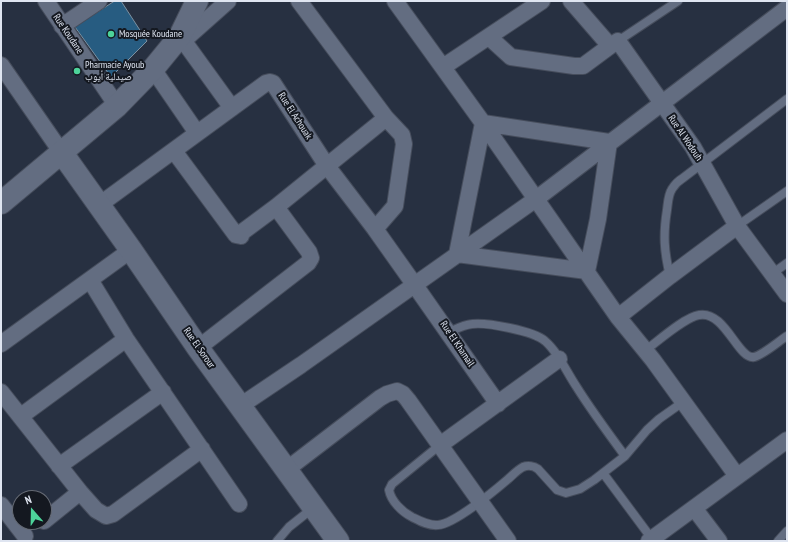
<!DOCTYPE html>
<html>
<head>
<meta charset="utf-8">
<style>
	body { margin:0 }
	#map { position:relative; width:788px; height:542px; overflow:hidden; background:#273041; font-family:"PT Sans Narrow",sans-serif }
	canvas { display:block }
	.frame { position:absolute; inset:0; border:2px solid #dfe5f1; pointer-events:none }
	.north { position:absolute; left:12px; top:490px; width:40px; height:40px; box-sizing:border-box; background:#141820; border:1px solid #656a74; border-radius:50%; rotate:340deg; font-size:11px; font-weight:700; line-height:16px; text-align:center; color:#dfe5f1 }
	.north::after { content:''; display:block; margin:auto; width:14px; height:18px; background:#4dd39a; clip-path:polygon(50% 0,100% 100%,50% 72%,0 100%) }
</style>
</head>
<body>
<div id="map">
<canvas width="788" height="542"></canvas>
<div class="frame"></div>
<div class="north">N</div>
</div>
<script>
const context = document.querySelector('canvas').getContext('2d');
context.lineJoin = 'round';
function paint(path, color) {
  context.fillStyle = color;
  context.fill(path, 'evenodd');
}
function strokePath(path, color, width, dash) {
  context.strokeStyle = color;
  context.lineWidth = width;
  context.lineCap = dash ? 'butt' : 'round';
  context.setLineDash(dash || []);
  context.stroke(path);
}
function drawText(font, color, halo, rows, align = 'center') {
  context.font = font + ' "PT Sans Narrow","Noto Naskh Arabic",sans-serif';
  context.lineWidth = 4;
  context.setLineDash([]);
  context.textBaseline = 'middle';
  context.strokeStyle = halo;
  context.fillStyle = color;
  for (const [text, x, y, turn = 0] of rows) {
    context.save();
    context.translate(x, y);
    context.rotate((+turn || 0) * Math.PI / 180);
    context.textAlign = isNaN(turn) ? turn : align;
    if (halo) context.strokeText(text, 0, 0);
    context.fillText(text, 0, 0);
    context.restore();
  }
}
const building = new Path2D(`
	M115 1H121L147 41 111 77 75 27Z`);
paint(building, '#275c81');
strokePath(building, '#7d91a1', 1);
const lane = new Path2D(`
	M618 41 678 1
	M737 226 787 191
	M773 273 787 263
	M670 276C664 251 663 235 667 210 668 203 668 195 672 189 675 184 678 181 683 178L787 99
	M449 332C456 329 463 325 472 324 486 322 534 331 545 341 558 352 566 371 576 386 591 410 608 433 625 456
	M646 350C658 341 685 317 699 315 725 310 738 360 754 357 763 355 779 341 787 336
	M440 445 392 484 389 490C391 501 402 512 412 517 420 521 429 526 438 525 454 524 493 492 507 480 512 476 517 470 523 467 528 465 534 466 538 469L557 490 566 493 580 489 594 480 625 456 647 430 659 419 683 402
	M603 473 652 539
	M277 541 289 527 313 508
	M778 541 787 531`);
const street = new Path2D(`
	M46 1 117 106
	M395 1 483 123 618 317 653 360 737 476
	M571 1 610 46 618 41 693 147 737 226 787 294
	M62 26 99 1
	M180 36 232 108
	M489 37 511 57 574 66H583L610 46
	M183 41 228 1
	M1 65 62 153
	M443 67 542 1
	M153 69 197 133
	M174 151 236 235 241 236V233L276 207 386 118 299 1
	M99 205 266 83 270 82 273 83 327 166 375 229 414 284 498 404
	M375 229 395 206 404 144 402 135 386 118
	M457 254 483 123 609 142 598 219 587 271
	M457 254 587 271
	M90 280 126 339 239 504
	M618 317 670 276 737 226
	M1 344 131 250
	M198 348 308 263 311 258 309 252 276 207
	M1 392 80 492 96 510 106 516 113 514 202 449
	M240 406 301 365 536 199 787 8
	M21 416 126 339
	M440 445 559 359
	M59 466 163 392
	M286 470 380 398 387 394 397 391 403 394 408 400 508 541
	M1 505 25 536
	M694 508 719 541
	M44 521 80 492
	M649 541 787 440`);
const secondary = new Path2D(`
	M62 153 131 250 198 348 338 541
	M1 203 117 106 153 69 180 36 197 1`);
strokePath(lane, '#464d5c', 10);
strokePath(street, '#464d5c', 18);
strokePath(secondary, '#464d5c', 24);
strokePath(lane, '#636d81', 8);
strokePath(street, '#636d81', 16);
strokePath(secondary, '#636d81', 22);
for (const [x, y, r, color] of [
	[111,34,4,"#4dd39a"],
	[77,71,4,"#4dd39a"]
]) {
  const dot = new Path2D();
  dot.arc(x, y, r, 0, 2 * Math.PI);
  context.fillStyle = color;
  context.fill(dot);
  strokePath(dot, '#141820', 1.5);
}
drawText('10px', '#dfe5f1', '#141820', [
	["Rue Koudane",68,34,56],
	["Rue El Achouak",295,116,57],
	["Rue Al Wodouh",685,138,56],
	["Rue El Khamail",457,344,56],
	["Rue El Sorour",199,348,55]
]);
drawText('10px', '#dfe5f1', '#141820', [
	["Mosquée Koudane",119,34],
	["Pharmacie Ayoub",85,65],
	["صيدلية أيوب",85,77]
], 'left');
</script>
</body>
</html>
